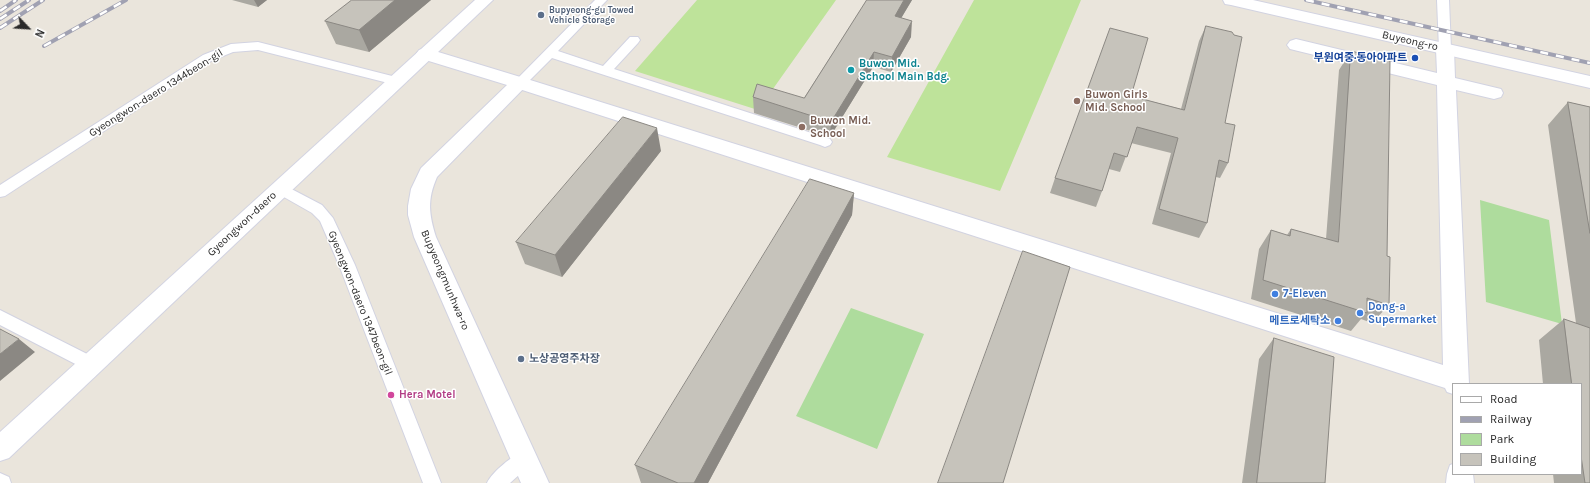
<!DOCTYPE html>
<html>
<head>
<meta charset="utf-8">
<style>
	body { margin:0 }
	#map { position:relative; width:1590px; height:483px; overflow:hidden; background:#eae5dc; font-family:Karla,sans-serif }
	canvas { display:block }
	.legend { position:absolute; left:1452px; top:383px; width:130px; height:92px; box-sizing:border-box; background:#fff; border:1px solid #a9a9a9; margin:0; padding:5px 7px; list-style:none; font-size:12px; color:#292929 }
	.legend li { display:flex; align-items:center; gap:8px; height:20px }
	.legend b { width:20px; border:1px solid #a9a9a9 }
	.north { position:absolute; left:8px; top:8px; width:40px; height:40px; -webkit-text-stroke:3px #fff; paint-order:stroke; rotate:115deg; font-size:11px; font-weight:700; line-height:16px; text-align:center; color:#292929 }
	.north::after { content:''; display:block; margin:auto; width:14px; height:18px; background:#292929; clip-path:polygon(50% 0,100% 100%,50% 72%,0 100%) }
</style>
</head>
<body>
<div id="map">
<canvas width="1590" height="483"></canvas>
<ul class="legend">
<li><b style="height:5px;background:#fff"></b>Road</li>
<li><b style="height:5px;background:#a0a1b2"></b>Railway</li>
<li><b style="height:11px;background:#aedc9d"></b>Park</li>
<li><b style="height:11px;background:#c6c3bb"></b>Building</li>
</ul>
<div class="north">N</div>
</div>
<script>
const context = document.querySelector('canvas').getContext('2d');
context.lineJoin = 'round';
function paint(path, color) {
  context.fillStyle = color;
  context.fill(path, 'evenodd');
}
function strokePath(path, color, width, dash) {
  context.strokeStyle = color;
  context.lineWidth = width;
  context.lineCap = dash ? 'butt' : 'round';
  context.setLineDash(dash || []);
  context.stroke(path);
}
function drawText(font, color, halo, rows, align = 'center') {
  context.font = font + ' Karla,"Noto Sans KR",sans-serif';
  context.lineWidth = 3;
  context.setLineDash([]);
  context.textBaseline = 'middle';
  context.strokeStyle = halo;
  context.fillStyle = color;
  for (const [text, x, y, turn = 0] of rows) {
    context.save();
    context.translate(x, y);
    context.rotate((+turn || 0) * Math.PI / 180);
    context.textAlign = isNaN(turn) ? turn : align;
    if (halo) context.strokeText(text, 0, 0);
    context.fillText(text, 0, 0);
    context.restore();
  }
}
paint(new Path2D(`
	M1480 200 1549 220 1562 324 1486 302Z
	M851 308 924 334 877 449 796 416Z`), '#aedc9d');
paint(new Path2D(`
	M697 0H836L758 110 635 71Z
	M974 0H1081L1000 191 887 157Z`), '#bee39a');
const service = new Path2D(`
	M595 0H607L558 51 603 66 630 37H638L640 40 638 43 614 69 830 139 832 142 830 145 825 147 820 145 552 58 524 86 520 87 516 86 514 83 516 80Z
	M1437 0H1449L1451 49 1449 52H1441L1439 49Z
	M258 42 400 78 402 81 400 84 396 85 258 50 233 52 211 61 5 196 0 197V185L203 55 231 44Z
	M280 183 322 205 333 218 355 265 441 483H423L339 265 320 221 312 213 275 192 273 188 275 184Z
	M0 310 97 359 99 364 97 369 91 371 85 369 0 325Z
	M524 451 530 453 533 459 530 465 510 483H487C492 472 513 455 524 451Z
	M0 473 9 477 11 483H0Z`);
const minor = new Path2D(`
	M1296 39 1437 73 1436 49 1439 45 1445 43 1451 45 1454 49 1455 78 1501 89 1503 93 1501 97 1494 99 1456 90 1469 384H1453V394L1447 392 1445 388 513 87 511 83 513 79 520 77 527 79 1443 365 1437 85 1290 49 1287 45 1290 41Z
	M1453 464V474H1473L1474 483H1446L1447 474 1450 465Z`);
const tertiary = new Path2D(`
	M1223 0H1253L1590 76V88L1231 5 1225 4Z
	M425 48 527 79 529 83 437 177C427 200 429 214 436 237L549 483H521L414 237 408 215V206L411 189 421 168 507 85 419 58 416 54 419 50Z`);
const secondary = new Path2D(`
	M475 0H493L9 458 0 461V432Z`);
strokePath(service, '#d2d3e1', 2);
strokePath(minor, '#d2d3e1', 2);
strokePath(tertiary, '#d2d3e1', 2);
strokePath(secondary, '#d2d3e1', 2);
paint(service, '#fff');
paint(minor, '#fff');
paint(tertiary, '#fff');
paint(secondary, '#fff');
const rail = new Path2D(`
	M1306 0 1590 63
	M0 11 16 0
	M0 19 29 0
	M0 28 43 0
	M44 46 126 0`);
strokePath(rail, '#a0a1b2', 4);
strokePath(rail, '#fff', 2.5, [8]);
paint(new Path2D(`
	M232 0H267L258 7Z
	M352 0H431L369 52 336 44 325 21Z
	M867 0H912L901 18 911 37 891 72 873 67 830 137 754 113 753 97 804 98Z
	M1206 26 1225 123 1228 163 1220 178 1216 177 1207 223 1199 238 1152 224 1171 153 1131 143 1120 172 1109 169 1102 191 1096 207 1050 193 1055 178 1131 96 1181 109 1199 41Z
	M1351 51 1387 256 1389 305 1372 323 1361 319 1351 331 1251 299 1259 249 1271 230 1287 235 1291 229 1326 239 1339 70Z
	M1568 102 1590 107V483H1554L1553 474H1581V384H1543L1539 340 1564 319 1576 323 1548 125Z
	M661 151 562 277 525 264 516 242Z
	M854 193 852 215 708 483H641L635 465Z
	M1274 338 1325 483H1242L1259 359Z`), '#aaa8a1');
paint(new Path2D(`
	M254 0H267L258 7Z
	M395 0H431L369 52 359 30Z
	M904 0H912L893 32 895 16Z
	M912 21 911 37 891 72 892 57Z
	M874 52 873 67 830 137 831 122Z
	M657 128 661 151 562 277 555 255Z
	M854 193 852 215 708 483H694Z
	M19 339 35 352 0 381V354Z`), '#8b8883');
const building = new Path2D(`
	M352 0H395L359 30 325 21Z
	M867 0H904L895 16 912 21 892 57 874 52 831 122 753 97 757 84 804 98Z
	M1206 26 1232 32 1234 35 1242 37 1225 123 1235 125 1228 163 1219 160 1207 223 1159 209 1178 138 1137 127 1127 157 1114 153 1102 191 1055 178 1110 28 1148 38 1131 96 1184 110Z
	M1351 51 1390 61 1387 256 1390 257 1389 305 1367 298V313L1263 280 1271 230 1290 236 1291 229 1338 242Z
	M1568 102 1590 107V233Z
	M623 117 657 128 555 255 516 242Z
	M810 179 854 193 694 483H678L635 465Z
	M1023 251 1070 267 1003 483H938Z
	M1564 319 1590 328V483H1585L1581 456V384H1572Z
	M0 329 19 339 0 354Z
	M1274 338 1334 357 1325 483H1257Z`);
paint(building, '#c6c3bb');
strokePath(building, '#8b8883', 1);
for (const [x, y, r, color] of [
	[541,15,4,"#5c6f8a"],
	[1415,58,4,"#1a4fb4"],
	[851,70,4,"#0f9aa8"],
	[1077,101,4,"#8d6e63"],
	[802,127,4,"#8d6e63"],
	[1275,294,4,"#3f7fe0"],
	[1360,313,4,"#3f7fe0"],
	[1338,321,4,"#3f7fe0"],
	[521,359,4,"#5c6f8a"],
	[391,395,4,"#d1479c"]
]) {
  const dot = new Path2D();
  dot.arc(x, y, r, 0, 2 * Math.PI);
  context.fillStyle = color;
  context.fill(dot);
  strokePath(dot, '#fff', 1.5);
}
drawText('bold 9px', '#4e5e75', '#fff', [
	["Bupyeong-gu Towed",549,10],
	["Vehicle Storage",549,20]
], 'left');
drawText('11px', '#292929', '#fff', [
	["Buyeong-ro",1410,41,13],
	["Gyeongwon-daero 1344beon-gil",156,93,-32],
	["Gyeongwon-daero",242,224,-43],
	["Bupyeongmunhwa-ro",445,280,67],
	["Gyeongwon-daero 1347beon-gil",360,303,68]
]);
drawText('bold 11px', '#164399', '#fff', [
	["부원여중·동아아파트",1407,58]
], 'right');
drawText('bold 11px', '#0d838f', '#fff', [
	["Buwon Mid.",859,64],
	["School Main Bdg.",859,77]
], 'left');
drawText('bold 11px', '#785e54', '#fff', [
	["Buwon Girls",1085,95],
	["Mid. School",1085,108],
	["Buwon Mid.",810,121],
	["School",810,134]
], 'left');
drawText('bold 11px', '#366cbe', '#fff', [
	["7-Eleven",1283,294],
	["Dong-a",1368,307],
	["Supermarket",1368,320],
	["메트로세탁소",1330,321,"right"]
], 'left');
drawText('bold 11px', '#4e5e75', '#fff', [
	["노상공영주차장",529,359]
], 'left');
drawText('bold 11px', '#b23c85', '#fff', [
	["Hera Motel",399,395]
], 'left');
</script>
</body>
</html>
